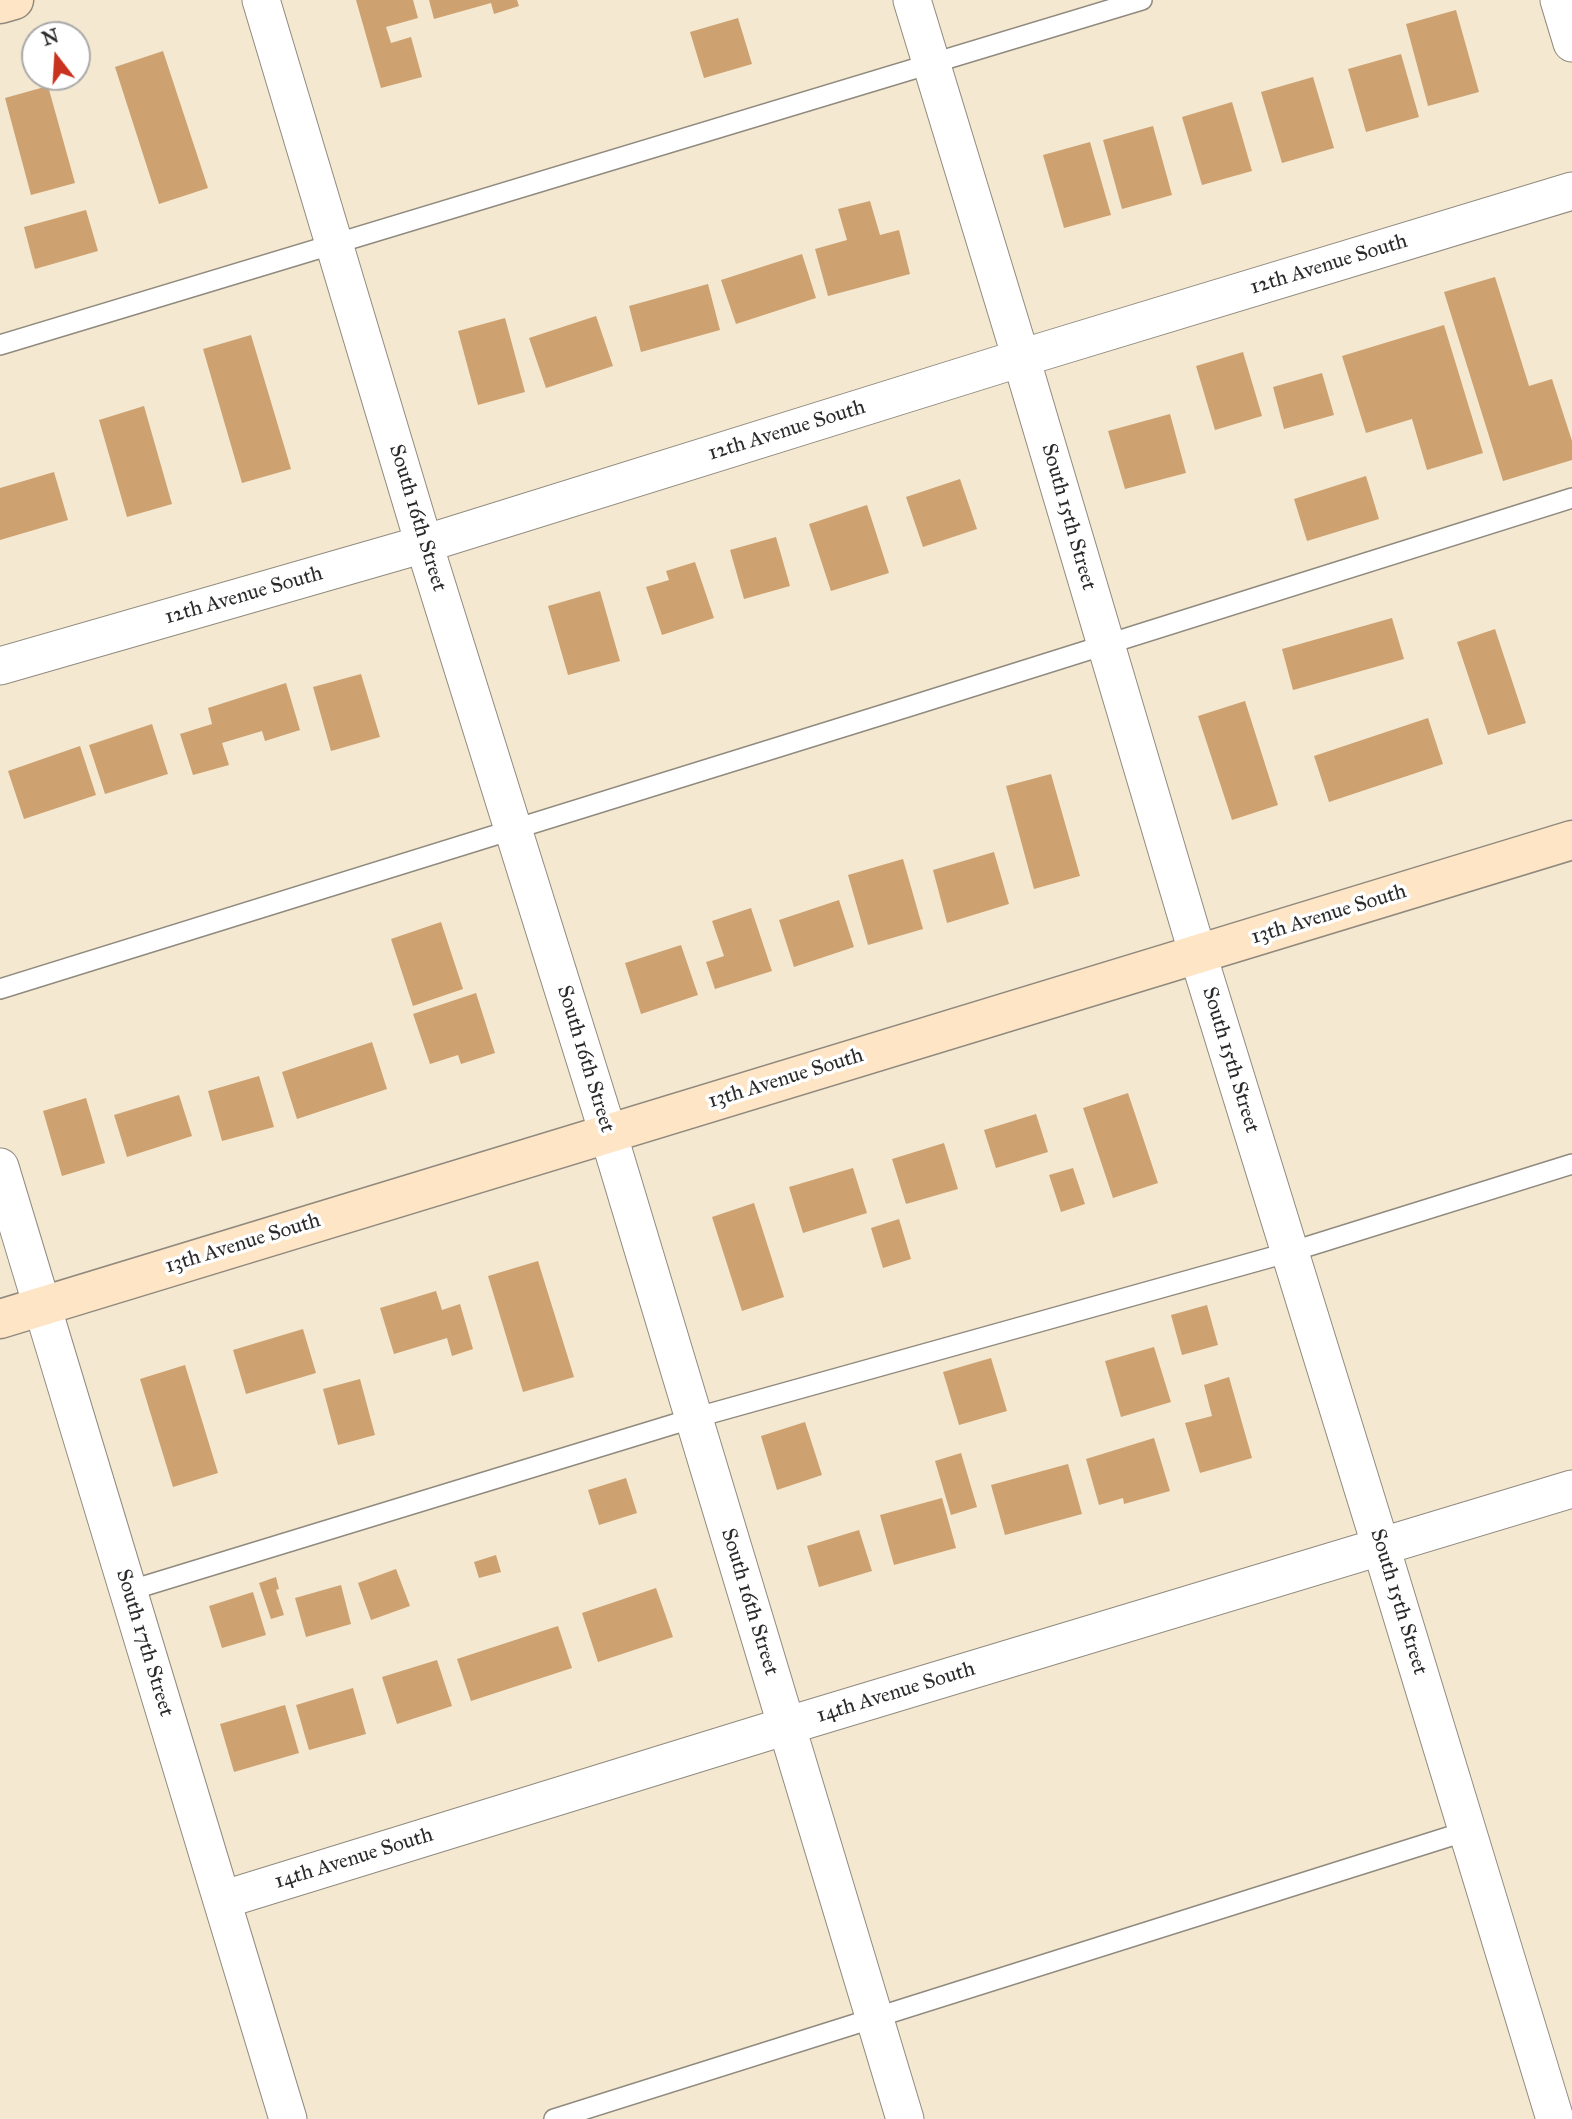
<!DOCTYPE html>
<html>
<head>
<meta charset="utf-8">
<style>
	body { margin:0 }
	#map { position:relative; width:1572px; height:2119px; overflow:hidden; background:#f4e8d1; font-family:"IM FELL Great Primer",serif }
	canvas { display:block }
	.north { position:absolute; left:21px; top:21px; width:70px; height:70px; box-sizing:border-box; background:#fff; border:2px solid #aaa; border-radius:50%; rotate:343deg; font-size:19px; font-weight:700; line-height:28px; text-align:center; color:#2b2b2b }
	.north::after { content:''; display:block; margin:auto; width:24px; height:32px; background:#c8321e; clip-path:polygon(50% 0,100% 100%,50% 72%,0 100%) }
</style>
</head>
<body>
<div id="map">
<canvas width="1572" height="2119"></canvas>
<div class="north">N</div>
</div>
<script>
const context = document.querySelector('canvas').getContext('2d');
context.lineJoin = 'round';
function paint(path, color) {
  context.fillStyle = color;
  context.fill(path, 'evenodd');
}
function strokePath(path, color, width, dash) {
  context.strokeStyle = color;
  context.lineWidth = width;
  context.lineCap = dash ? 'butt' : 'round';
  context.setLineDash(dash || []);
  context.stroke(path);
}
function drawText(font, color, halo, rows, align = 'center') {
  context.font = font + ' "IM FELL Great Primer",serif';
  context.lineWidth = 7;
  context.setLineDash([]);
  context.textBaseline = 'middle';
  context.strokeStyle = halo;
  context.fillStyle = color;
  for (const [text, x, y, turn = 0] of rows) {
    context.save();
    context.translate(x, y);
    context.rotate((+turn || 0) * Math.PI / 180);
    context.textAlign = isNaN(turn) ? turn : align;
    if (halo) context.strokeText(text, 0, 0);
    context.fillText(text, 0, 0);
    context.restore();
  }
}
paint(new Path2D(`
	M356 0H413L418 18 386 27 391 43 411 37 422 77 381 88Z
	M429 0H517L519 6 494 14 491 3 434 19Z
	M1456 10 1479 92 1428 106 1406 24Z
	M738 18 752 64 704 78 690 32Z
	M163 51 208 188 159 204 115 67Z
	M1401 54 1419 117 1366 132 1348 69Z
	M1313 77 1334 148 1282 163 1261 92Z
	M48 86 75 183 31 195 5 98Z
	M1232 102 1252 171 1202 185 1182 117Z
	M1153 126 1172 195 1122 209 1103 140Z
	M1090 142 1111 215 1064 228 1043 155Z
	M870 201 880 235 899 230 910 274 828 296 815 249 847 240 838 209Z
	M86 210 98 251 35 269 24 227Z
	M802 254 816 298 736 324 721 280Z
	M1495 277 1529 386 1552 379 1572 441V460L1503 481 1444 292Z
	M708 284 720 330 641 352 629 306Z
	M596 316 613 366 546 388 529 338Z
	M505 318 525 392 478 405 458 331Z
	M1444 325 1483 453 1427 470 1412 419 1366 433 1342 356Z
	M251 335 291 469 242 483 203 349Z
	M1243 352 1262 416 1215 430 1196 366Z
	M1322 373 1334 415 1284 429 1273 387Z
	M144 406 172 504 127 517 99 420Z
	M1170 414 1186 473 1125 489 1108 431Z
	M54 472 68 520 0 540V488Z
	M1366 476 1379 519 1307 541 1294 499Z
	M960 479 977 529 923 547 906 497Z
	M867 505 889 573 831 591 809 524Z
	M776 537 790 586 744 599 730 550Z
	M695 562 714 618 662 635 646 587 669 580 666 571Z
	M600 591 620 661 568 675 548 606Z
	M1392 618 1404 659 1293 690 1282 649Z
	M1495 629 1526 723 1488 735 1457 642Z
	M361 674 380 737 331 751 313 687Z
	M286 683 300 730 265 741 262 731 222 743 229 765 193 775 180 734 212 724 208 708Z
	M1245 701 1278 805 1232 820 1198 716Z
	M1428 718 1443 764 1329 802 1314 756Z
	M152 724 168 774 105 794 89 745Z
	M80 746 96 795 24 819 8 771Z
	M1051 774 1080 876 1034 889 1006 786Z
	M994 852 1009 904 947 923 933 870Z
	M903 859 923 929 868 945 848 875Z
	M839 900 854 947 794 967 779 920Z
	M751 908 772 971 715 989 706 962 724 956 712 921Z
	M441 922 463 989 413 1006 391 939Z
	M681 945 698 995 641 1014 625 963Z
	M476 993 495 1053 461 1064 458 1055 430 1064 413 1014Z
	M372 1042 387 1089 297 1119 282 1072Z
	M259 1076 274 1127 222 1141 208 1091Z
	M1128 1093 1158 1183 1113 1198 1083 1108Z
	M179 1095 192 1136 127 1157 114 1115Z
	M86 1098 105 1163 62 1176 43 1111Z
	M1036 1114 1048 1152 996 1168 984 1130Z
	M944 1143 958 1189 906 1204 892 1159Z
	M853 1168 867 1213 803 1233 789 1187Z
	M1073 1168 1085 1204 1061 1212 1049 1175Z
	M754 1203 784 1297 742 1311 712 1217Z
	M899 1219 911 1259 883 1268 871 1228Z
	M538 1261 574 1377 523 1392 488 1276Z
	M436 1291 442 1310 460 1304 473 1349 452 1356 447 1338 394 1354 380 1308Z
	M1207 1305 1218 1345 1182 1355 1171 1315Z
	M303 1329 316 1373 246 1394 233 1350Z
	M1154 1347 1171 1402 1121 1417 1105 1361Z
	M991 1358 1007 1411 959 1425 943 1372Z
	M185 1365 218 1473 173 1487 140 1379Z
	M1229 1377 1252 1458 1200 1473 1185 1423 1212 1416 1204 1385Z
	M360 1379 375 1435 338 1445 323 1389Z
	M805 1422 822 1475 777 1490 761 1436Z
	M1154 1438 1170 1491 1124 1504 1123 1498 1099 1505 1086 1459Z
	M961 1453 977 1507 951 1515 935 1461Z
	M1068 1464 1082 1514 1005 1535 991 1485Z
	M626 1478 637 1513 599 1525 588 1490Z
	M942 1498 956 1548 894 1565 880 1515Z
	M859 1530 872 1571 819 1587 807 1546Z
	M496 1555 501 1572 479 1578 474 1562Z
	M396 1569 410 1606 371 1620 358 1583Z
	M276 1577 279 1589 276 1590 284 1615 271 1619 259 1583Z
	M341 1585 351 1624 306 1637 295 1598Z
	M656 1588 673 1637 598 1662 582 1613Z
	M253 1592 266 1635 222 1648 209 1606Z
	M558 1626 572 1668 471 1701 457 1659Z
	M437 1660 452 1706 397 1724 382 1677Z
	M353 1688 366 1734 309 1750 296 1705Z
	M285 1705 299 1753 234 1772 220 1724Z`), '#cda170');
const lane = new Path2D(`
	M0 345 1142 0
	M0 989C524 825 1049 665 1572 498
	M128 1591 694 1418 1290 1252 1572 1164
	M554 2119 1467 1831`);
const street = new Path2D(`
	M261 0 424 544 608 1133 905 2119
	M912 0 1021 358 1198 955 1381 1547 1555 2119
	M1559 0 1572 43
	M0 666 424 544 1021 358 1572 191
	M0 1167 288 2119
	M222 1900 786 1726 1572 1489`);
const secondary = new Path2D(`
	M0 4 14 0
	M0 1319 1572 840`);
strokePath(lane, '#908a7e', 22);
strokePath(street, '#908a7e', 39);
strokePath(secondary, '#908a7e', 41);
strokePath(lane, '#fff', 19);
strokePath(street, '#fff', 37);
strokePath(secondary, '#fee5c5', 38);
drawText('21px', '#2b2b2b', '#fff', [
	["12th Avenue South",1329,265,-17],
	["12th Avenue South",787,431,-17],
	["South 15th Street",1068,517,74],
	["South 16th Street",417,518,73],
	["12th Avenue South",244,596,-16],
	["13th Avenue South",1329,915,-17],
	["South 16th Street",585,1059,73],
	["South 15th Street",1230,1060,73],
	["13th Avenue South",786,1079,-17],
	["13th Avenue South",243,1244,-17],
	["South 16th Street",749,1602,73],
	["South 15th Street",1398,1602,73],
	["South 17th Street",144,1643,73],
	["14th Avenue South",896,1693,-17],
	["14th Avenue South",354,1859,-17]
]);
</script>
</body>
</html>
